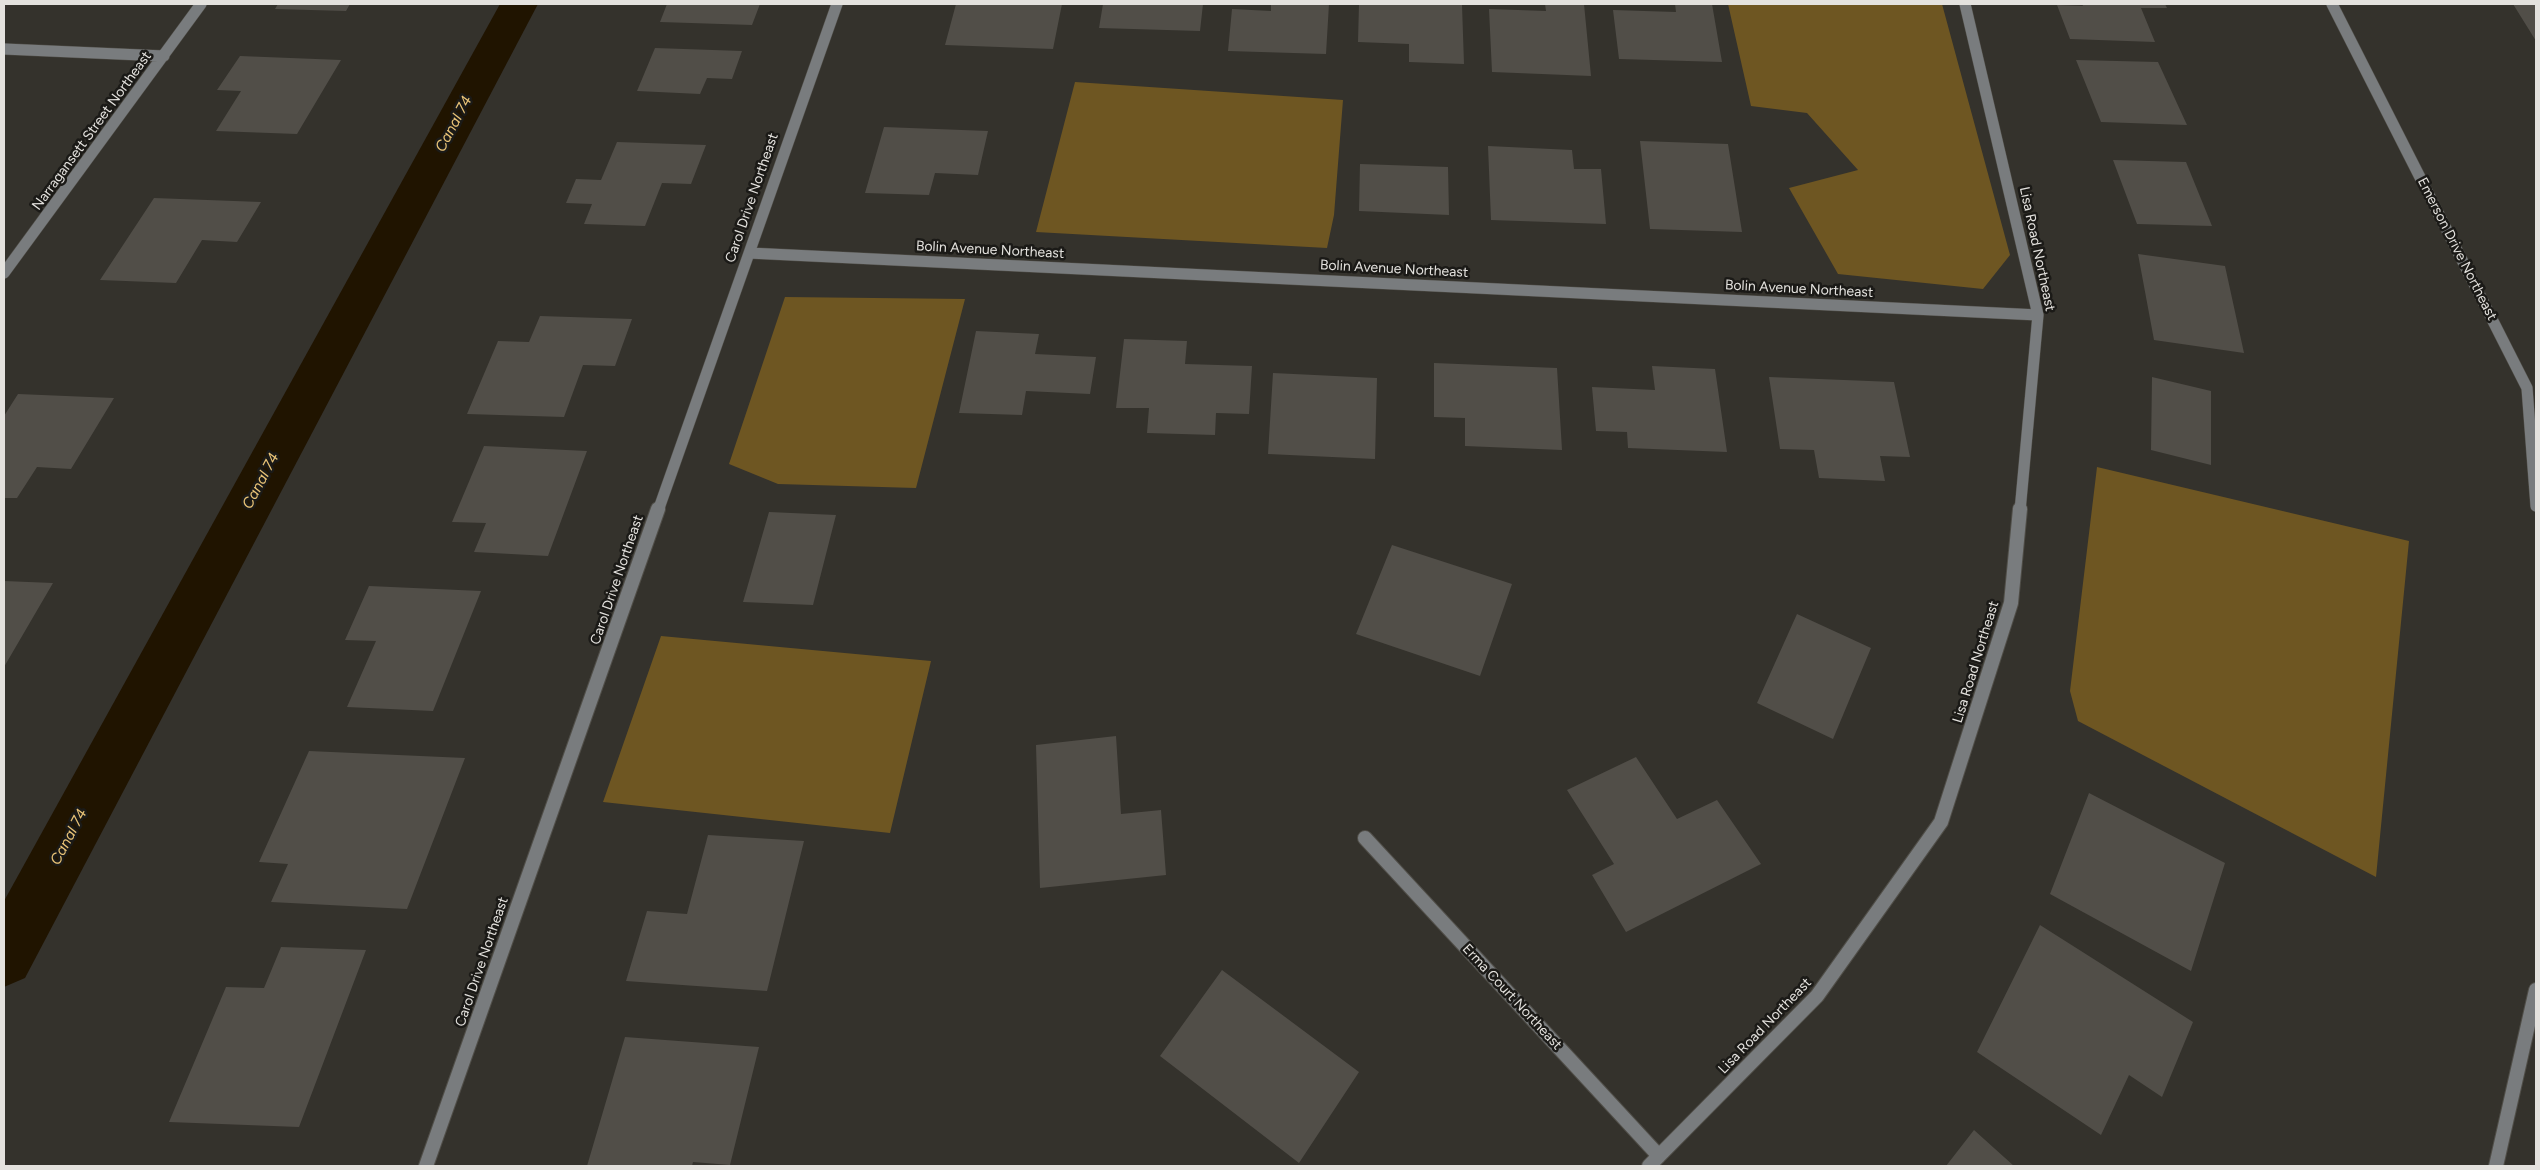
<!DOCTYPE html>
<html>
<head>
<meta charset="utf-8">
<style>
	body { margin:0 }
	#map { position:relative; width:2540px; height:1170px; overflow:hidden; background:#34322c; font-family:Figtree,sans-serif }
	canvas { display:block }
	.frame { position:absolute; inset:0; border:5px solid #e4e2de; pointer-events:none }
</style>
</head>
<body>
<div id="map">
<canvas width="2540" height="1170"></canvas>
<div class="frame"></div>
</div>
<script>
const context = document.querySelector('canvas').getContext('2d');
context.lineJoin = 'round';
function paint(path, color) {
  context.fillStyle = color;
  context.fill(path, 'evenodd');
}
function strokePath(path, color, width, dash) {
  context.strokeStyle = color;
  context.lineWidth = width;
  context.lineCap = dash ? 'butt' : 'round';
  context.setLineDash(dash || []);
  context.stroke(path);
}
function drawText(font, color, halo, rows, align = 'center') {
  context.font = font + ' Figtree,sans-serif';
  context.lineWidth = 5;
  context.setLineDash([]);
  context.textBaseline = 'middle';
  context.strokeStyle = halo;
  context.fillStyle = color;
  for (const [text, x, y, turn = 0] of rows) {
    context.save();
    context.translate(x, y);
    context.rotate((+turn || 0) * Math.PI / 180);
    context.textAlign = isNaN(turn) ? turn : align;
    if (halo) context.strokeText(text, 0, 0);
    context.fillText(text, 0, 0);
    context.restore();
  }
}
paint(new Path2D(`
	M1728 4H1942L2010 255 1983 289 1838 274 1789 188 1858 170 1807 113 1751 106Z
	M1075 82 1343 100 1334 215 1327 248 1036 232Z
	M785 297 965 299 916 488 778 484 729 464Z
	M2097 467 2409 541 2376 877 2078 721 2070 691Z
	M661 636 931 661 890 833 603 802Z`), '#6e5622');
paint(new Path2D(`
	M500 4H538L25 978 4 987V901Z`), '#201400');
paint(new Path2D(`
	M278 4H350L346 11 275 9Z
	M667 4H760L752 25 660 22Z
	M956 4H1062L1053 49 945 45Z
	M1103 4H1203L1200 31 1099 28Z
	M1271 4H1329L1326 54 1228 51 1232 9 1271 11Z
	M1359 4 1462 5 1464 64 1409 62V44L1358 42Z
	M1545 4H1584L1591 76 1492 72 1489 9 1546 11Z
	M1675 4H1712L1722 62 1619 59 1613 10 1676 12Z
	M2082 4H2165L2167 8H2141L2155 42 2070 39 2057 5 2083 6Z
	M2513 4H2536V41Z
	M655 48 742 51 732 79 707 78 700 94 637 91Z
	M240 56 341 60 297 134 216 131 241 91 217 90Z
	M2076 60 2158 62 2187 125 2101 122Z
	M884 127 988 131 978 175 935 173 929 195 865 193Z
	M1640 141 1728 144 1742 232 1650 229Z
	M617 142 706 145 691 184 662 183 645 226 584 224 592 204 566 203 576 179 601 180Z
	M1488 146 1572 150 1574 169H1601L1606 224 1491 220Z
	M2113 160 2186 162 2212 226 2137 224Z
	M1360 164 1448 167 1449 215 1359 211Z
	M154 198 261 202 237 242 202 240 176 283 100 280Z
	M2138 254 2225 266 2244 353 2154 340Z
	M540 316 632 319 615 366 583 365 564 417 467 414 498 341 529 342Z
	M976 331 1039 334 1035 354 1096 357 1090 394 1026 391 1022 415 959 413Z
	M1124 339 1187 341 1185 364 1252 366 1249 414 1216 413 1215 435 1147 433 1149 408H1116Z
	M1434 363 1557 368 1562 450 1465 446V418L1434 417Z
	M1652 366 1715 369 1727 452 1628 448 1627 432 1596 431 1592 387 1655 390Z
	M1273 373 1377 378 1375 459 1268 454Z
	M1769 377 1894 382 1910 457 1880 456 1885 481 1819 478 1814 450 1780 449Z
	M2152 377 2211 391V465L2151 450Z
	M18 394 114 398 71 469 37 467 17 498H4V416Z
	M484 446 587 451 548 556 474 552 486 523 452 522Z
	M769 512 836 515 813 605 743 602Z
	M1392 545 1512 584 1480 676 1356 634Z
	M4 581 53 583 4 667Z
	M369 586 481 591 433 711 347 707 376 641 345 640Z
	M1797 614 1871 648 1833 739 1757 703Z
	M1116 736 1121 814 1161 810 1166 875 1040 888 1036 745Z
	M309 751 465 758 407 909 271 902 288 864 259 862Z
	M1636 757 1677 819 1717 800 1761 864 1626 932 1592 875 1614 864 1567 790Z
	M2089 793 2225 863 2191 971 2050 894Z
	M708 835 804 841 767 991 626 981 647 911 687 914Z
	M2040 925 2193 1022 2162 1097 2129 1075 2101 1135 1977 1052Z
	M281 947 366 950 299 1127 169 1122 226 987 264 988Z
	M1222 970 1359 1072 1299 1163 1160 1056Z
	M625 1037 759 1047 730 1165 693 1162 692 1166H587Z
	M1974 1130 2014 1166H1946Z`), '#514e48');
const minorFar1 = new Path2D(`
	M1965 4 2038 315 2020 511
	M2332 4 2527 388 2536 506
	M4 49 164 56
	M749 253 2038 315
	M4 273 201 4
	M658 511 837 4`);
const minor = new Path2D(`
	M1365 838 1659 1156
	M426 1166 658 509
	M1649 1166 1817 996 1941 822 2011 603 2020 509
	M2496 1166 2536 990`);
strokePath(minorFar1, '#504e48', 12);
strokePath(minor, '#504e48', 16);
strokePath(minorFar1, '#797c7e', 11);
strokePath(minor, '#797c7e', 14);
drawText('14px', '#e4e2de', '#1b1a17', [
	["Narragansett Street Northeast",92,131,-54],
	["Carol Drive Northeast",752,198,-71],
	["Lisa Road Northeast",2037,249,78],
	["Emerson Drive Northeast",2457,249,63],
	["Bolin Avenue Northeast",990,250,3],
	["Bolin Avenue Northeast",1394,269,3],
	["Bolin Avenue Northeast",1799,289,3],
	["Carol Drive Northeast",617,580,-71],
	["Lisa Road Northeast",1976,662,-73],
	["Carol Drive Northeast",482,962,-71],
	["Erma Court Northeast",1512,997,47],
	["Lisa Road Northeast",1765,1026,-46]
]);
drawText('italic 15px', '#eac477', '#1b1a17', [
	["Canal 74",454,124,-62],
	["Canal 74",261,481,-62],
	["Canal 74",69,837,-62]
]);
</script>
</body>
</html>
